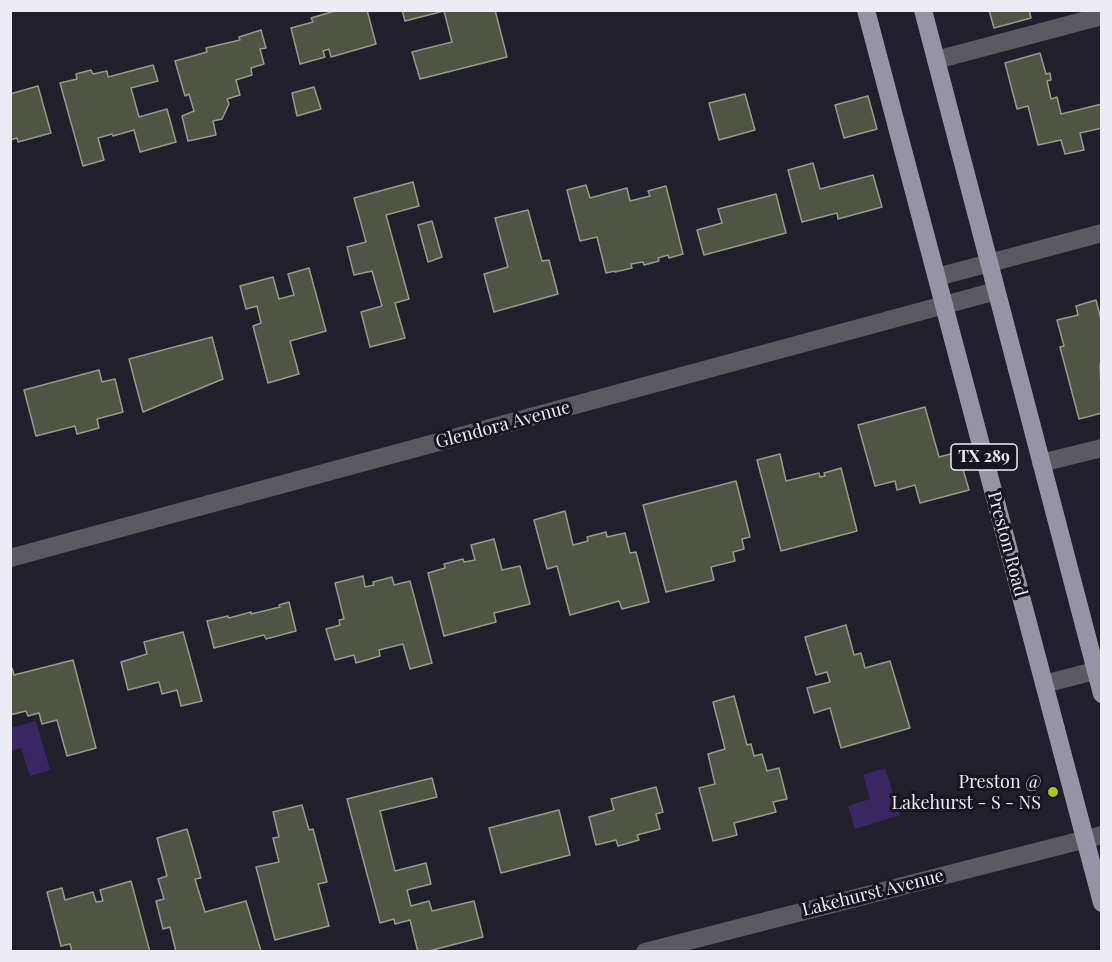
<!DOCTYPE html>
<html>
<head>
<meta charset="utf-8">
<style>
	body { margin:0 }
	#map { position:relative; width:1112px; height:962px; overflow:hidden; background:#211f2b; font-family:"Playfair Display",serif }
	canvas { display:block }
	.frame { position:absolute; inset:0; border:12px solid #edebf4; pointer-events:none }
</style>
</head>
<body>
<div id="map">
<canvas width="1112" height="962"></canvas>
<div class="frame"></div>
</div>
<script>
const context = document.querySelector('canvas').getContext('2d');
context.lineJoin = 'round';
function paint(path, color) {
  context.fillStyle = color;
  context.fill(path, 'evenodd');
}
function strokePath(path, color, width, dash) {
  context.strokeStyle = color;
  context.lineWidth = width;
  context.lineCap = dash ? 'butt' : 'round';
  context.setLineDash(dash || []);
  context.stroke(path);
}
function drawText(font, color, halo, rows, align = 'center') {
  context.font = font + ' "Playfair Display",serif';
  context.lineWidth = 6;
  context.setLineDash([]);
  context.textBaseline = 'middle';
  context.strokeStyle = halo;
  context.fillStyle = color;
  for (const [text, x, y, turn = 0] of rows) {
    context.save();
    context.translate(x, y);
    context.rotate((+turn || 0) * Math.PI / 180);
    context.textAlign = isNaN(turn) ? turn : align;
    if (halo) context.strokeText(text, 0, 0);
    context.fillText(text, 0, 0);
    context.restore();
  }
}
paint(new Path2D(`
	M36 721 50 770 30 776 21 748 11 751V728Z
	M885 768 900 815 855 829 848 806 870 799 863 775Z`), '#392764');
const building = new Path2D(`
	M338 10H367L376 44 331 57 329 49 323 51 325 57 300 64 291 28 313 22 311 18Z
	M402 10H495L507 57 420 79 412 52 452 42 444 11 405 21Z
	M989 10H1029L1031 18 994 28Z
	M261 30 266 48 260 49 264 64 251 68 252 75 236 80 240 95 227 99 229 104 222 119 213 121 216 135 188 141 182 116 194 111 189 94 185 96 175 61 207 52 206 48 240 40 239 37Z
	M1040 53 1046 74 1050 73 1051 80 1047 81 1051 99 1057 97 1061 114 1102 104V128L1080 133 1084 150 1065 154 1061 140 1038 145 1028 106 1017 109 1005 63Z
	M153 65 158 81 131 88 139 117 167 109 176 142 140 152 134 130 113 136 112 134 98 138 104 160 83 166 60 83 77 79 76 74 91 70 93 74 107 71 108 77Z
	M38 86 51 133 18 142 17 138 10 140V94Z
	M314 87 321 109 297 116 292 93Z
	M745 94 755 130 719 140 709 103Z
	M868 96 877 129 844 138 835 105Z
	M813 163 820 189 873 175 882 207 838 219 837 213 802 222 788 170Z
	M413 182 419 206 386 215 409 299 395 303 405 338 370 347 361 312 382 306 372 271 354 275 347 247 366 242 354 198Z
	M586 185 590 198 627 188 630 201 650 196 648 191 666 186 683 254 669 258 668 255 658 258 659 261 644 265 643 262 631 264 632 268 615 272V271L606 273 597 237 580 241 567 190Z
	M776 194 786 233 704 255 697 230 722 223 718 209Z
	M528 210 542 261 549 260 558 294 494 312 484 274 508 267 495 218Z
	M432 221 442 257 428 262 418 225Z
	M309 268 326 331 290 341 299 374 268 383 253 326 261 323 257 306 246 309 240 286 273 277 279 299 294 295 288 274Z
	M1096 300 1102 323V364H1100L1102 413 1079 419 1060 347 1064 346 1057 320 1078 315 1076 306Z
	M212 337 223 379 143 412 129 359Z
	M99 370 102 382 115 379 123 412 97 419 99 428 77 434 75 426 36 436 24 390Z
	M925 407 939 457 958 452 969 490 920 503 915 485 897 490 895 481 875 486 858 425Z
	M780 454 786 481 819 473 820 477 825 476 824 473 841 468 857 531 781 551 757 460Z
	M736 481 750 537 742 539 744 549 733 552 735 561 711 567 714 580 666 592 643 505Z
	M565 511 573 545 588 541 587 537 606 532 607 537 625 533 630 553 636 552 649 602 622 609 619 601 570 615 557 566 547 569 534 520Z
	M494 539 502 570 520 566 530 604 494 613 496 622 444 636 428 573 445 568 444 564 463 559 464 562 475 560 471 545Z
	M363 576 365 587 374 585 373 582 392 577 394 585 410 581 432 663 410 669 403 644 379 650 380 656 356 663 354 655 335 660 326 629 340 625 339 620 344 619 335 583Z
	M289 602 296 631 266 639 264 635 214 648 207 621 228 616 229 618 251 612V614L280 607 279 605Z
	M846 625 854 655 861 653 865 668 890 661 910 728 841 748 830 708 814 713 807 688 830 682 827 672 816 675 805 637Z
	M183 632 202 701 181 706 177 690 162 694 159 682 128 690 121 662 147 654 144 642Z
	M73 660 96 748 67 756 57 720 42 724 39 713 28 716 26 711 10 715V668H12L14 675Z
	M734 696 747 745 751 744 754 756 762 754 767 771 779 768 787 799 773 802 776 812 734 823 737 835 713 841 699 788 715 784 708 754 725 749 713 702Z
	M432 778 437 797 380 811 395 871 426 863 431 884 407 890 411 906 429 901 432 911 474 901 483 937 425 952H418L410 920 395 924 394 919 380 923 347 799Z
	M656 787 663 812 656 814 660 829 637 835 639 840 618 846 616 840 596 845 589 817 614 810 611 799Z
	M302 805 309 830 313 829 327 882 318 884 329 926 275 940 256 867 279 862 273 838 279 837 273 812Z
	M559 810 570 855 501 873 489 828Z
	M187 829 201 878 195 879 205 912 246 901 261 951 176 952 170 927 163 929 156 901 164 899 158 879 167 876 157 838Z
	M131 881 150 952H72L70 944 61 946 47 892 62 888 65 900 93 892 96 902 103 901 100 890Z`);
paint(building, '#4f5445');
strokePath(building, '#969b8a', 1.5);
strokePath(new Path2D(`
	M936 60 1102 16
	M937 277 1102 233
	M1041 463 1102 448
	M10 558 996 291
	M1044 684 1102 669
	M645 952 1102 835`), '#5b5a61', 18);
strokePath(new Path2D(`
	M866 10 1102 903
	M923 10 1102 694`), '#9694a2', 18);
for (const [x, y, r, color] of [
	[1053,792,6,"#a7c81f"]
]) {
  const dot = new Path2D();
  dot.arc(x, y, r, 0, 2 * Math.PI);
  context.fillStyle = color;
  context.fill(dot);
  strokePath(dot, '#181521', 2);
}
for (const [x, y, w] of [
	[984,457,66]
]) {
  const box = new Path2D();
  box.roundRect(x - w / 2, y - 13, w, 26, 4.5);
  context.fillStyle = '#181521';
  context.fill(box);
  strokePath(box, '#edebf4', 1.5);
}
drawText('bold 16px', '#edebf4', null, [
	["TX 289",984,457]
]);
drawText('18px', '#edebf4', '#181521', [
	["Glendora Avenue",503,425,-15],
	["Preston Road",1007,544,75],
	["Lakehurst Avenue",873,893,-14]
]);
drawText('18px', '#edebf4', '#181521', [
	["Preston @",1041,782],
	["Lakehurst - S - NS",1041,803]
], 'right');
</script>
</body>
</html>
